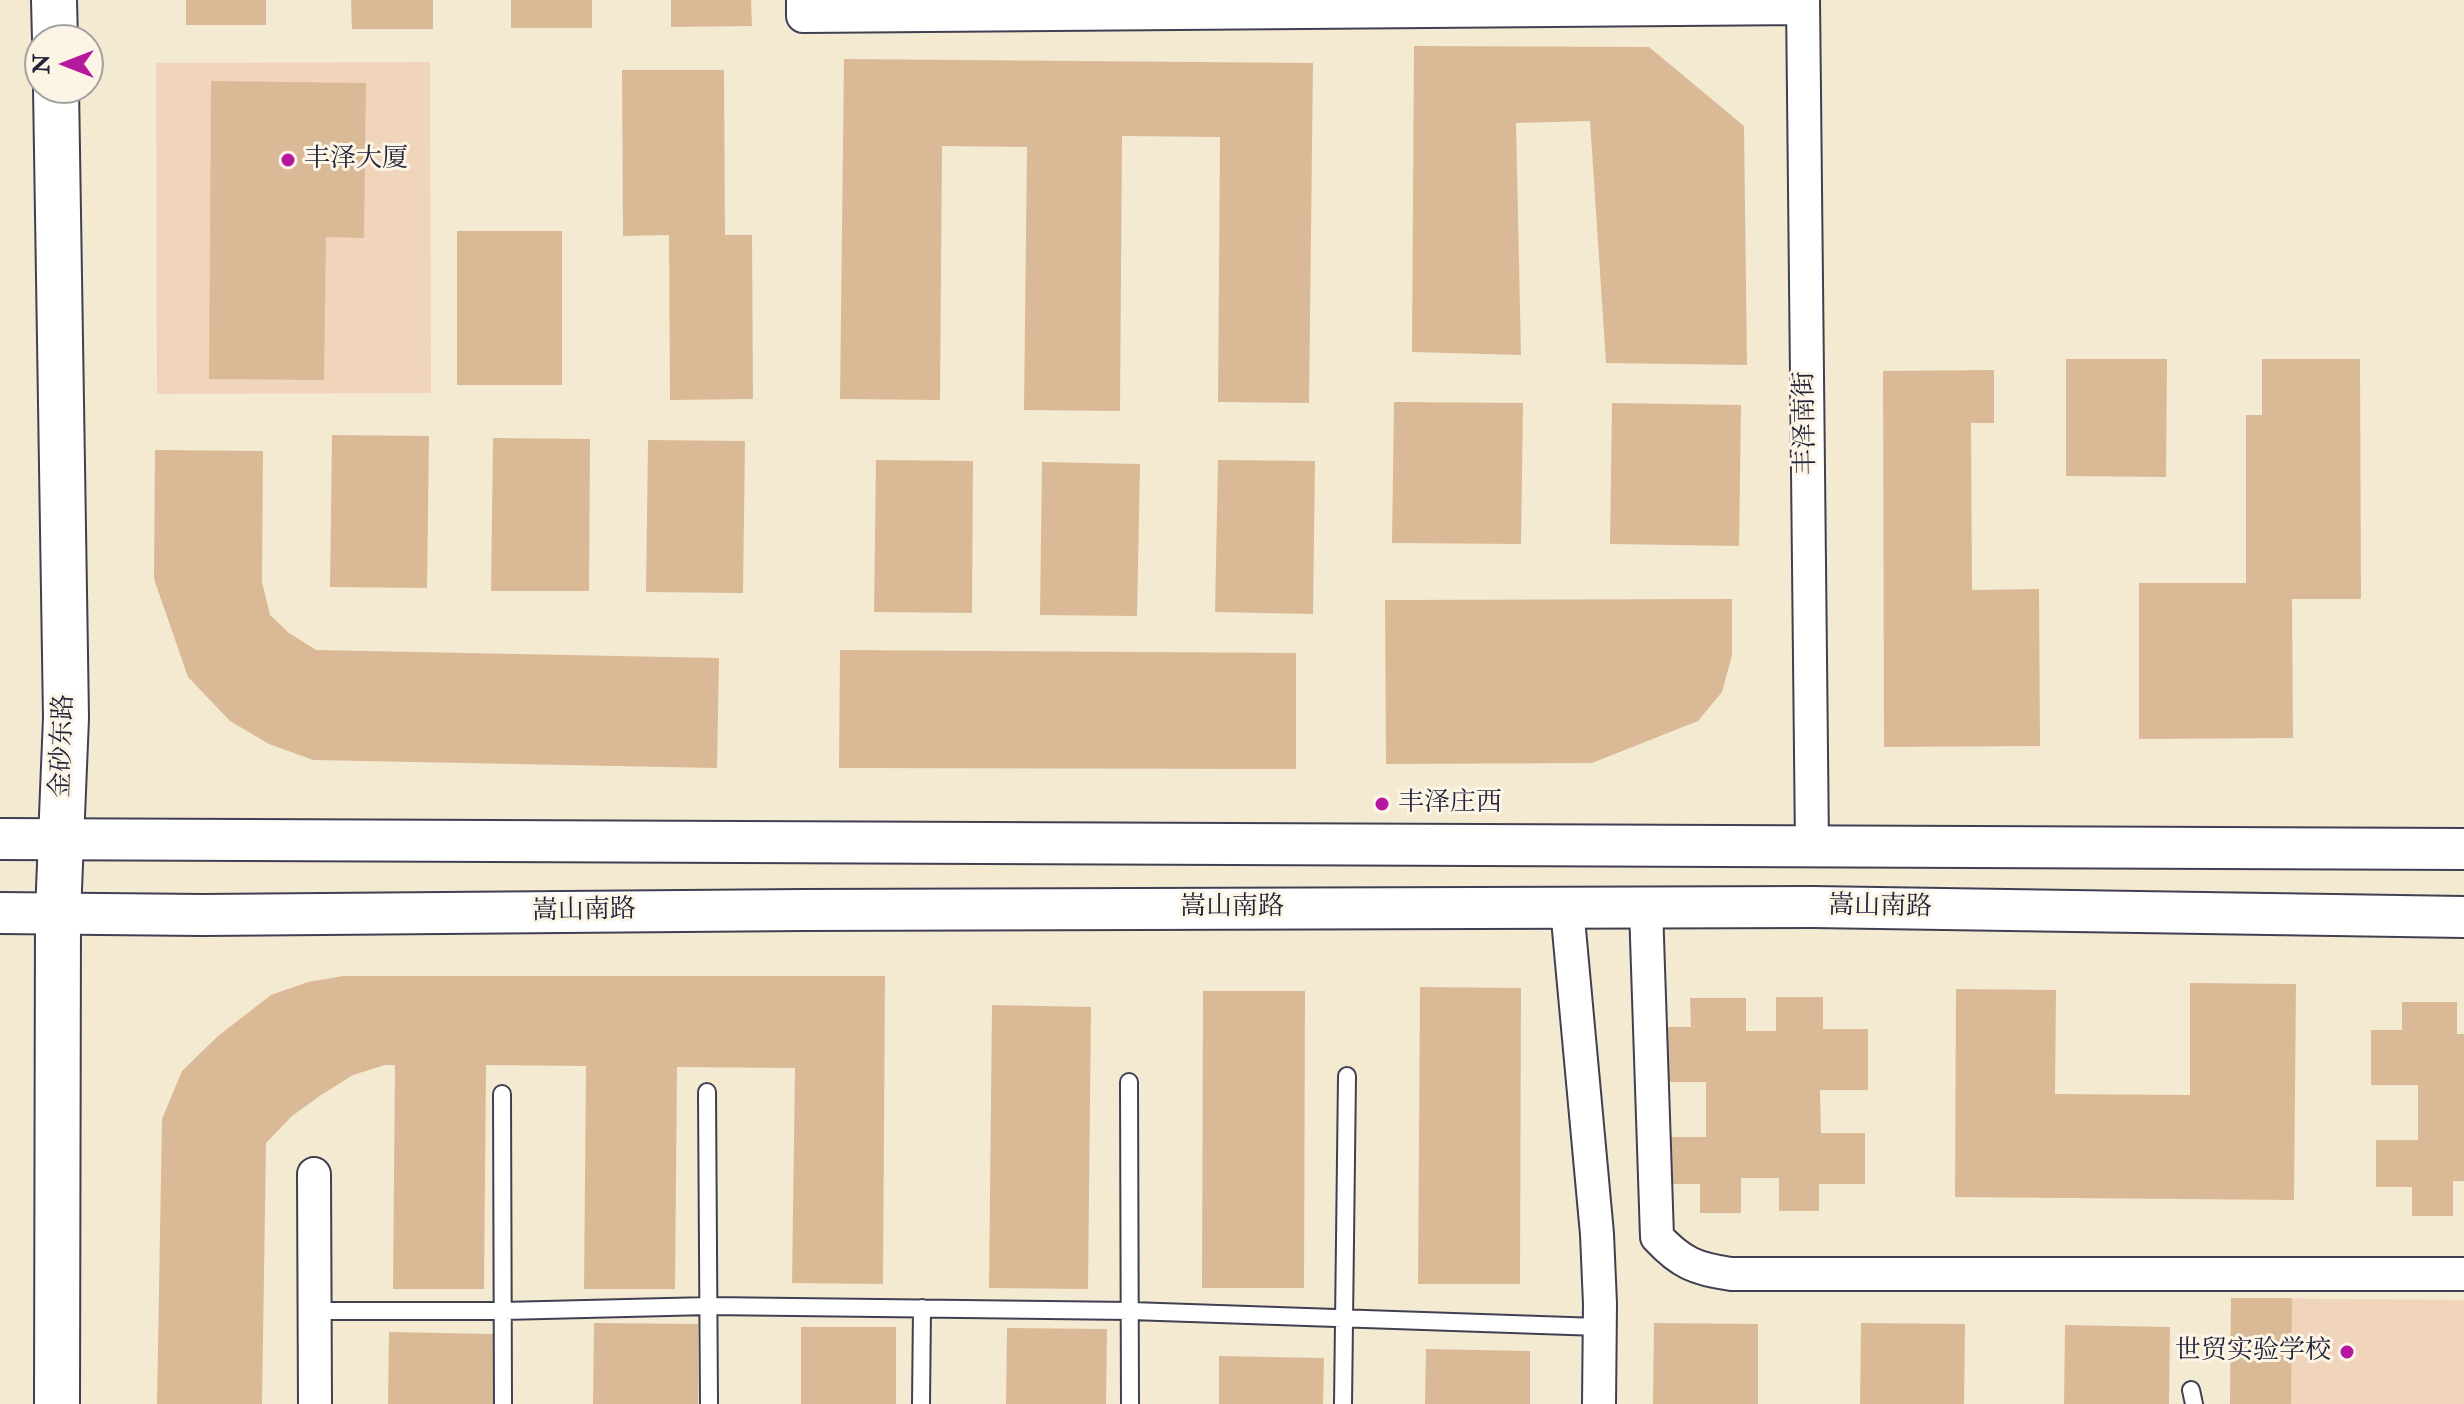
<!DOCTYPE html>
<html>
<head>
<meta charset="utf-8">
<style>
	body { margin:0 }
	#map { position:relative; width:2464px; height:1404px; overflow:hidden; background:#f3ead1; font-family:"IM FELL Double Pica",serif }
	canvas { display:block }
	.north { position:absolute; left:24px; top:24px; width:80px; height:80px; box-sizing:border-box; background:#fcf5e5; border:2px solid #a5a1a1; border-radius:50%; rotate:270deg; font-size:22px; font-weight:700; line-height:32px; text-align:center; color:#22223b }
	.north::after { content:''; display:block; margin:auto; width:28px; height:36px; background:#b5179e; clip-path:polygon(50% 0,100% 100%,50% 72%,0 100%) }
</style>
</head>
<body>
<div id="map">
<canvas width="2464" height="1404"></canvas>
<div class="north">N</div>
</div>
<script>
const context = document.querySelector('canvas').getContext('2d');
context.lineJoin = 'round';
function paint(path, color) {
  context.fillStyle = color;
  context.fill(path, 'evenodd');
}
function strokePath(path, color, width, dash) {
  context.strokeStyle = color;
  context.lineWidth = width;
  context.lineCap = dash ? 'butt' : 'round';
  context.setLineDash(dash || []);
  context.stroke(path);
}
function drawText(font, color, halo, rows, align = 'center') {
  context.font = font + ' "IM FELL Double Pica","Noto Serif SC",serif';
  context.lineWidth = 6;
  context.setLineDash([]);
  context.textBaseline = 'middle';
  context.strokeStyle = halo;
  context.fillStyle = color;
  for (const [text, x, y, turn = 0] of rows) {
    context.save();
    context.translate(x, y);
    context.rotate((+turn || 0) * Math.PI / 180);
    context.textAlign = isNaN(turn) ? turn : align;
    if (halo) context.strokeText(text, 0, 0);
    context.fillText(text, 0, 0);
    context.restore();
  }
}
paint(new Path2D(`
	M430 62 431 393 157 394 156 63Z
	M2231 1298 2464 1300V1404H2230Z`), '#f0d5bc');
paint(new Path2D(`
	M186 0H266V25H186Z
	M351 0H433V29H352Z
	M511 0H592V28H511Z
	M671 0H751L752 26 671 27Z
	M1414 46 1649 47 1744 126 1747 365 1606 363 1590 121 1516 123 1521 355 1412 352Z
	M844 59 1313 63 1309 403 1218 402 1220 137 1122 136 1120 411 1024 410 1027 147 942 146 940 400 840 399Z
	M622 70H724L725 235H752L753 399 670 400 669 235 623 236Z
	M211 81 366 83 364 238 326 237 324 380 209 379Z
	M457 231H562V385H457Z
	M2066 359H2167L2166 477 2066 476Z
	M2262 359H2360L2361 599H2292L2293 738 2139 739V583H2246V415H2262Z
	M1994 370V423H1971L1972 590 2039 589 2040 746 1884 747 1883 371Z
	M1394 402 1523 403 1521 544 1392 543Z
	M1612 403 1741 405 1739 546 1610 544Z
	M332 435 429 436 427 588 330 587Z
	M493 438 590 439 589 591H491Z
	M648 440 745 441 743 593 646 592Z
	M155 450 263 451 262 582 270 615 289 633 316 650 719 658 717 768 313 760 269 744 230 721 188 677 154 579Z
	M876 460 973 461 972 613 874 612Z
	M1218 460 1315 461 1313 614 1215 612Z
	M1042 462 1140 464 1137 616 1040 615Z
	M1732 599V655L1722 692 1698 721 1592 763 1386 764 1385 600Z
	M840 650 1296 653V769L839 768Z
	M343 976H885L883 1284 792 1283 795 1068 677 1067 675 1289H584L586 1066 486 1065 484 1289H393L395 1065H385L353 1075 321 1095 292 1116 266 1143 262 1404H157L162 1119 182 1071 218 1036 271 995 308 982Z
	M2190 983 2296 984 2294 1200 1955 1197 1956 989 2056 990 2055 1094 2190 1095Z
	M1420 987 1521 988 1520 1284H1418Z
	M1203 991H1305L1304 1288H1202Z
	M1776 997H1823V1029H1868V1090H1820L1821 1133H1865V1184H1819V1211H1779V1178H1741V1213H1700V1184H1665V1137H1706V1082H1659V1027H1691L1690 998H1746V1031H1776Z
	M2402 1002H2457V1034H2464V1181H2453V1216H2412V1187H2376V1140H2418V1085H2371V1030H2402Z
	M992 1005 1091 1007 1088 1289 989 1288Z
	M2231 1298H2292L2291 1404H2230Z
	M594 1323 698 1324V1404H593Z
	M1654 1323 1758 1324V1404H1653Z
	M1861 1323 1965 1324 1964 1404H1860Z
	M2065 1325 2170 1327 2169 1404H2064Z
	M801 1327H896V1404H801Z
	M1007 1328 1107 1329 1106 1404H1006Z
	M389 1332 494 1334V1404H388Z
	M1426 1349 1530 1351V1404H1425Z
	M1219 1356 1324 1358 1323 1404H1219Z`), '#daba96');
const service = new Path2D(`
	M1129 1082 1130 1404
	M707 1092 709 1404
	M502 1094 503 1404
	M315 1311H503L709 1306 1131 1311 1599 1327
	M2191 1390 2194 1404
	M921 1404 922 1308
	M1343 1404 1347 1076`);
const minor = new Path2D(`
	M803 0V16L1803 8
	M1803 0 1812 846
	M1567 908 1597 1234 1600 1304 1599 1404
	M1646 908 1657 1237C1681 1263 1696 1269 1731 1274H2464
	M314 1174 315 1404`);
const tertiary = new Path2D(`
	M0 839 2464 849
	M0 913 203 915 803 910 1813 907 2464 917`);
const primary = new Path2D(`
	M54 0 55 40
	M56 88 66 718 58 913 57 1404`);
strokePath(service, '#414052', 20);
strokePath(minor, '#414052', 36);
strokePath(tertiary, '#414052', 44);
strokePath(primary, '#414052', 48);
strokePath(service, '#fff', 16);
strokePath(minor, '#fff', 32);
strokePath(tertiary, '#fff', 40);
strokePath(primary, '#fff', 44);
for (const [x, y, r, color] of [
	[288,160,8,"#b5179e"],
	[1382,804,8,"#b5179e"],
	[2347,1352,8,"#b5179e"]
]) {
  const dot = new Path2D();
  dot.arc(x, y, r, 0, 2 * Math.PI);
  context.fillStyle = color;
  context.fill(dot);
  strokePath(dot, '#fcf5e5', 3);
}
drawText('26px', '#22223b', '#fcf5e5', [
	["丰泽大厦",304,160],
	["丰泽庄西",1398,804],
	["世贸实验学校",2331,1352,"right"]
], 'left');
drawText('26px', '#22223b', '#fcf5e5', [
	["丰泽南街",1807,423,-91],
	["金砂东路",64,746,-88],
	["嵩山南路",1232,908],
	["嵩山南路",1880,908,1],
	["嵩山南路",584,912,-1]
]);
</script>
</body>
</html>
